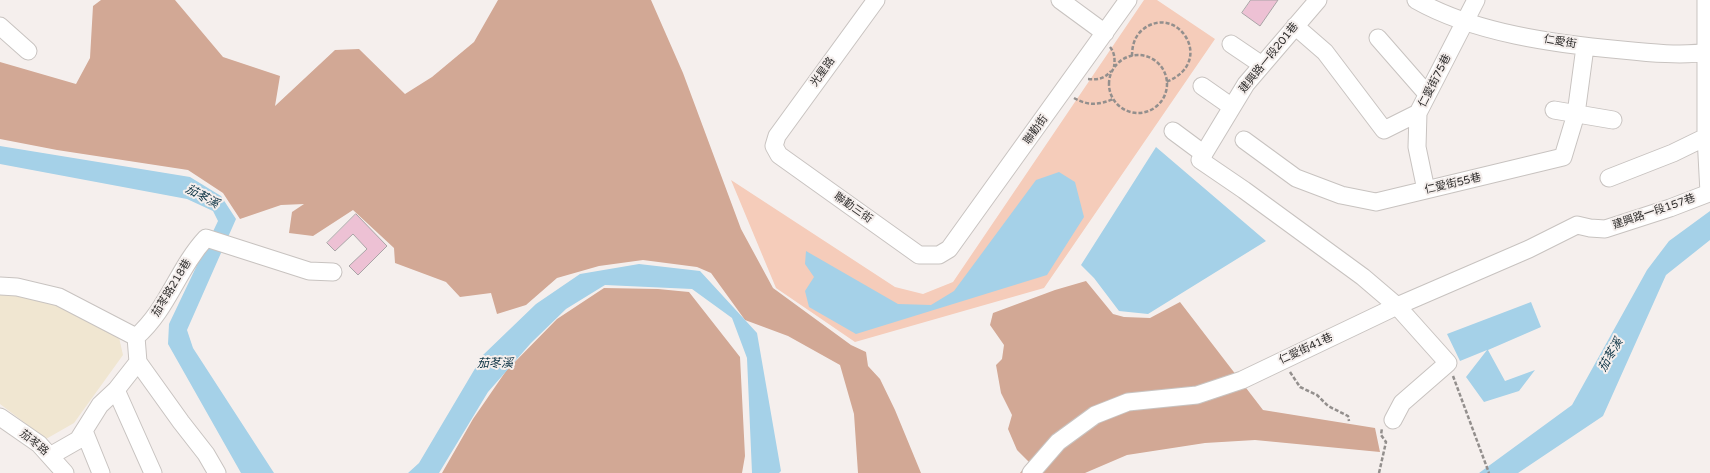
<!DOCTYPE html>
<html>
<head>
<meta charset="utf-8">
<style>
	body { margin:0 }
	canvas { display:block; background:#f5efed }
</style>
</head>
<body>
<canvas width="1710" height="473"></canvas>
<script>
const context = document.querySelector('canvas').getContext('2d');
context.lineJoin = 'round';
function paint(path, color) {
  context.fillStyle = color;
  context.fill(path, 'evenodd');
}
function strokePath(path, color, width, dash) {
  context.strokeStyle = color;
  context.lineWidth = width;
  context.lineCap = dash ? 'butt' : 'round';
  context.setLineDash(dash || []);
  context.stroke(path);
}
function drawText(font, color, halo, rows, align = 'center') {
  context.font = font + ' "Varela Round","Noto Sans TC",sans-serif';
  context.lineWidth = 4;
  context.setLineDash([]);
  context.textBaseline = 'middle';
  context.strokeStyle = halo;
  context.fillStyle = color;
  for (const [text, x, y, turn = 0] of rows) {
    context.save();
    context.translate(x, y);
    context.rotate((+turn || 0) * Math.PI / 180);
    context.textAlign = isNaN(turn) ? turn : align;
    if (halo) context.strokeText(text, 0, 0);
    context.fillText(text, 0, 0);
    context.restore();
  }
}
paint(new Path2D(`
	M16 293 56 303 118 333 123 355 74 423 46 439 0 404V294Z`), '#f0e6d1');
paint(new Path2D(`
	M1144 0H1157L1215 39 1044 288 855 342 776 288 731 180 895 287 923 294 953 282Z`), '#f5ccba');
paint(new Path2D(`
	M101 0H175L223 57 280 76 275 106 335 50 359 49 405 94 432 77 474 42 498 0H651L683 73 741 229 773 288 851 345 866 352 868 366 880 379 895 410 921 473H858L854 414 840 365 788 336 745 320 711 273 697 267 643 260 599 266 557 278 526 305 497 314 491 293 460 297 446 282 395 263 394 248 353 210 313 236 289 233 292 212 304 204 281 205 240 219 223 193 188 170 57 150 0 139V62L76 84 90 58 93 6Z
	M1086 281 1113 314 1124 317 1150 318 1180 302 1263 410 1375 428 1380 452 1255 440 1205 443 1127 455 1085 473H1020L1029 462 1017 450 1008 429 1012 415 1001 393 996 365 1002 359 1004 345 990 325 993 313 1055 290Z
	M604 288 658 289 689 292 740 357 745 456 742 473H442L473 419 506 371 557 319Z`), '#d2a895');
paint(new Path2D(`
	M0 146 190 177 221 196 236 219 187 330 193 348 274 473H241L168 344 169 324 218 221 213 211 187 199 0 164Z
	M1156 147 1266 241 1148 314 1119 311 1094 278 1081 265Z
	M1059 172 1075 182 1084 217 1047 275 856 334 809 307 805 291 814 277 805 264 806 251 898 304 931 305 954 291 1036 180Z
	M1710 211V240L1666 275 1603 416 1518 473H1479L1572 405 1647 270 1669 241Z
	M639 264 700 271 757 333 781 471 779 473H752L747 358 732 318 692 289 605 285 566 309 531 343 488 392 439 473H408L419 463 483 355 536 304 580 274Z
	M1531 302 1541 327 1488 350 1505 381 1535 370 1519 391 1484 402 1466 377 1487 350 1460 361 1447 334Z`), '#a5d1e8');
const building = new Path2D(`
	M1251 0H1278L1260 26 1242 13Z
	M356 214 387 246 358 275 349 266 367 249 353 234 335 251 327 243Z`);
paint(building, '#edc1d4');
strokePath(building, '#a9a4a6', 1);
const minor = new Path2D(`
	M876 0 777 136 774 146 779 155 919 255H939L949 249 1128 0
	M1060 0 1105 33
	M1318 0 1246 84 1200 160 1244 190 1363 277 1397 306 1448 363 1402 403 1393 420
	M1416 0C1474 33 1555 44 1622 50 1650 53 1682 56 1710 52
	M0 26 28 51
	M1295 26 1325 52 1384 130 1418 113
	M1378 38 1427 94
	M1231 44 1262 65
	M1202 86 1232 107
	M1554 110 1613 120
	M1173 131 1204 154
	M1244 140 1296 178 1341 195 1376 202 1563 157 1576 114 1585 47
	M1609 178 1673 153 1710 135
	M1426 190 1417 147 1418 113 1476 0
	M0 286 17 287 59 297 136 337
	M136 337C168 309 178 268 206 238L309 271 333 272
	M138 362 181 422 206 454 217 473
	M116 390 153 473
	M0 417 39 444 65 473
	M84 431 101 473
	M50 456 78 440 100 405 116 390 138 362 136 337
	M1031 473 1058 442 1095 415 1128 402 1197 395 1242 380 1397 306 1529 249 1577 225 1590 228 1605 229 1670 208 1709 193 1706 136V0`);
strokePath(minor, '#c8c3c0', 19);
strokePath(new Path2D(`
	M1110 47C1115 53 1115 60 1114 67
	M1109 84a29 29 0 1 1 58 0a29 29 0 1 1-58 0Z
	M1132 56C1132 47 1134 38 1141 31 1176 0 1218 62 1166 82
	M1088 79C1098 80 1104 79 1111 71
	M1074 98C1088 106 1099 105 1113 99
	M1290 372 1300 387 1317 395 1328 406 1348 416 1349 421
	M1453 376 1489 473
	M1379 473 1386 442 1381 435 1382 428`), '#938f8d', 2.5, [4, 2]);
strokePath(minor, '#fff', 17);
drawText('11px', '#312f2e', '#f5efed', [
	["仁愛街",1560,42,10],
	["建興路一段201巷",1269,58,-51],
	["光星路",823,72,-54],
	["仁愛街75巷",1435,81,-63],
	["聯勤街",1036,130,-54],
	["仁愛街55巷",1453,184,-13],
	["聯勤三街",853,208,35],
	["建興路一段157巷",1654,212,-19],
	["茄苳路218巷",172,288,-59],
	["仁愛街41巷",1306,349,-25],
	["茄苳路",34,443,39]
]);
drawText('italic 12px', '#0c3344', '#f5efed', [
	["茄苳溪",202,197,28],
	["茄苳溪",1611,355,-60],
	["茄苳溪",495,364]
]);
</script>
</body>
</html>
